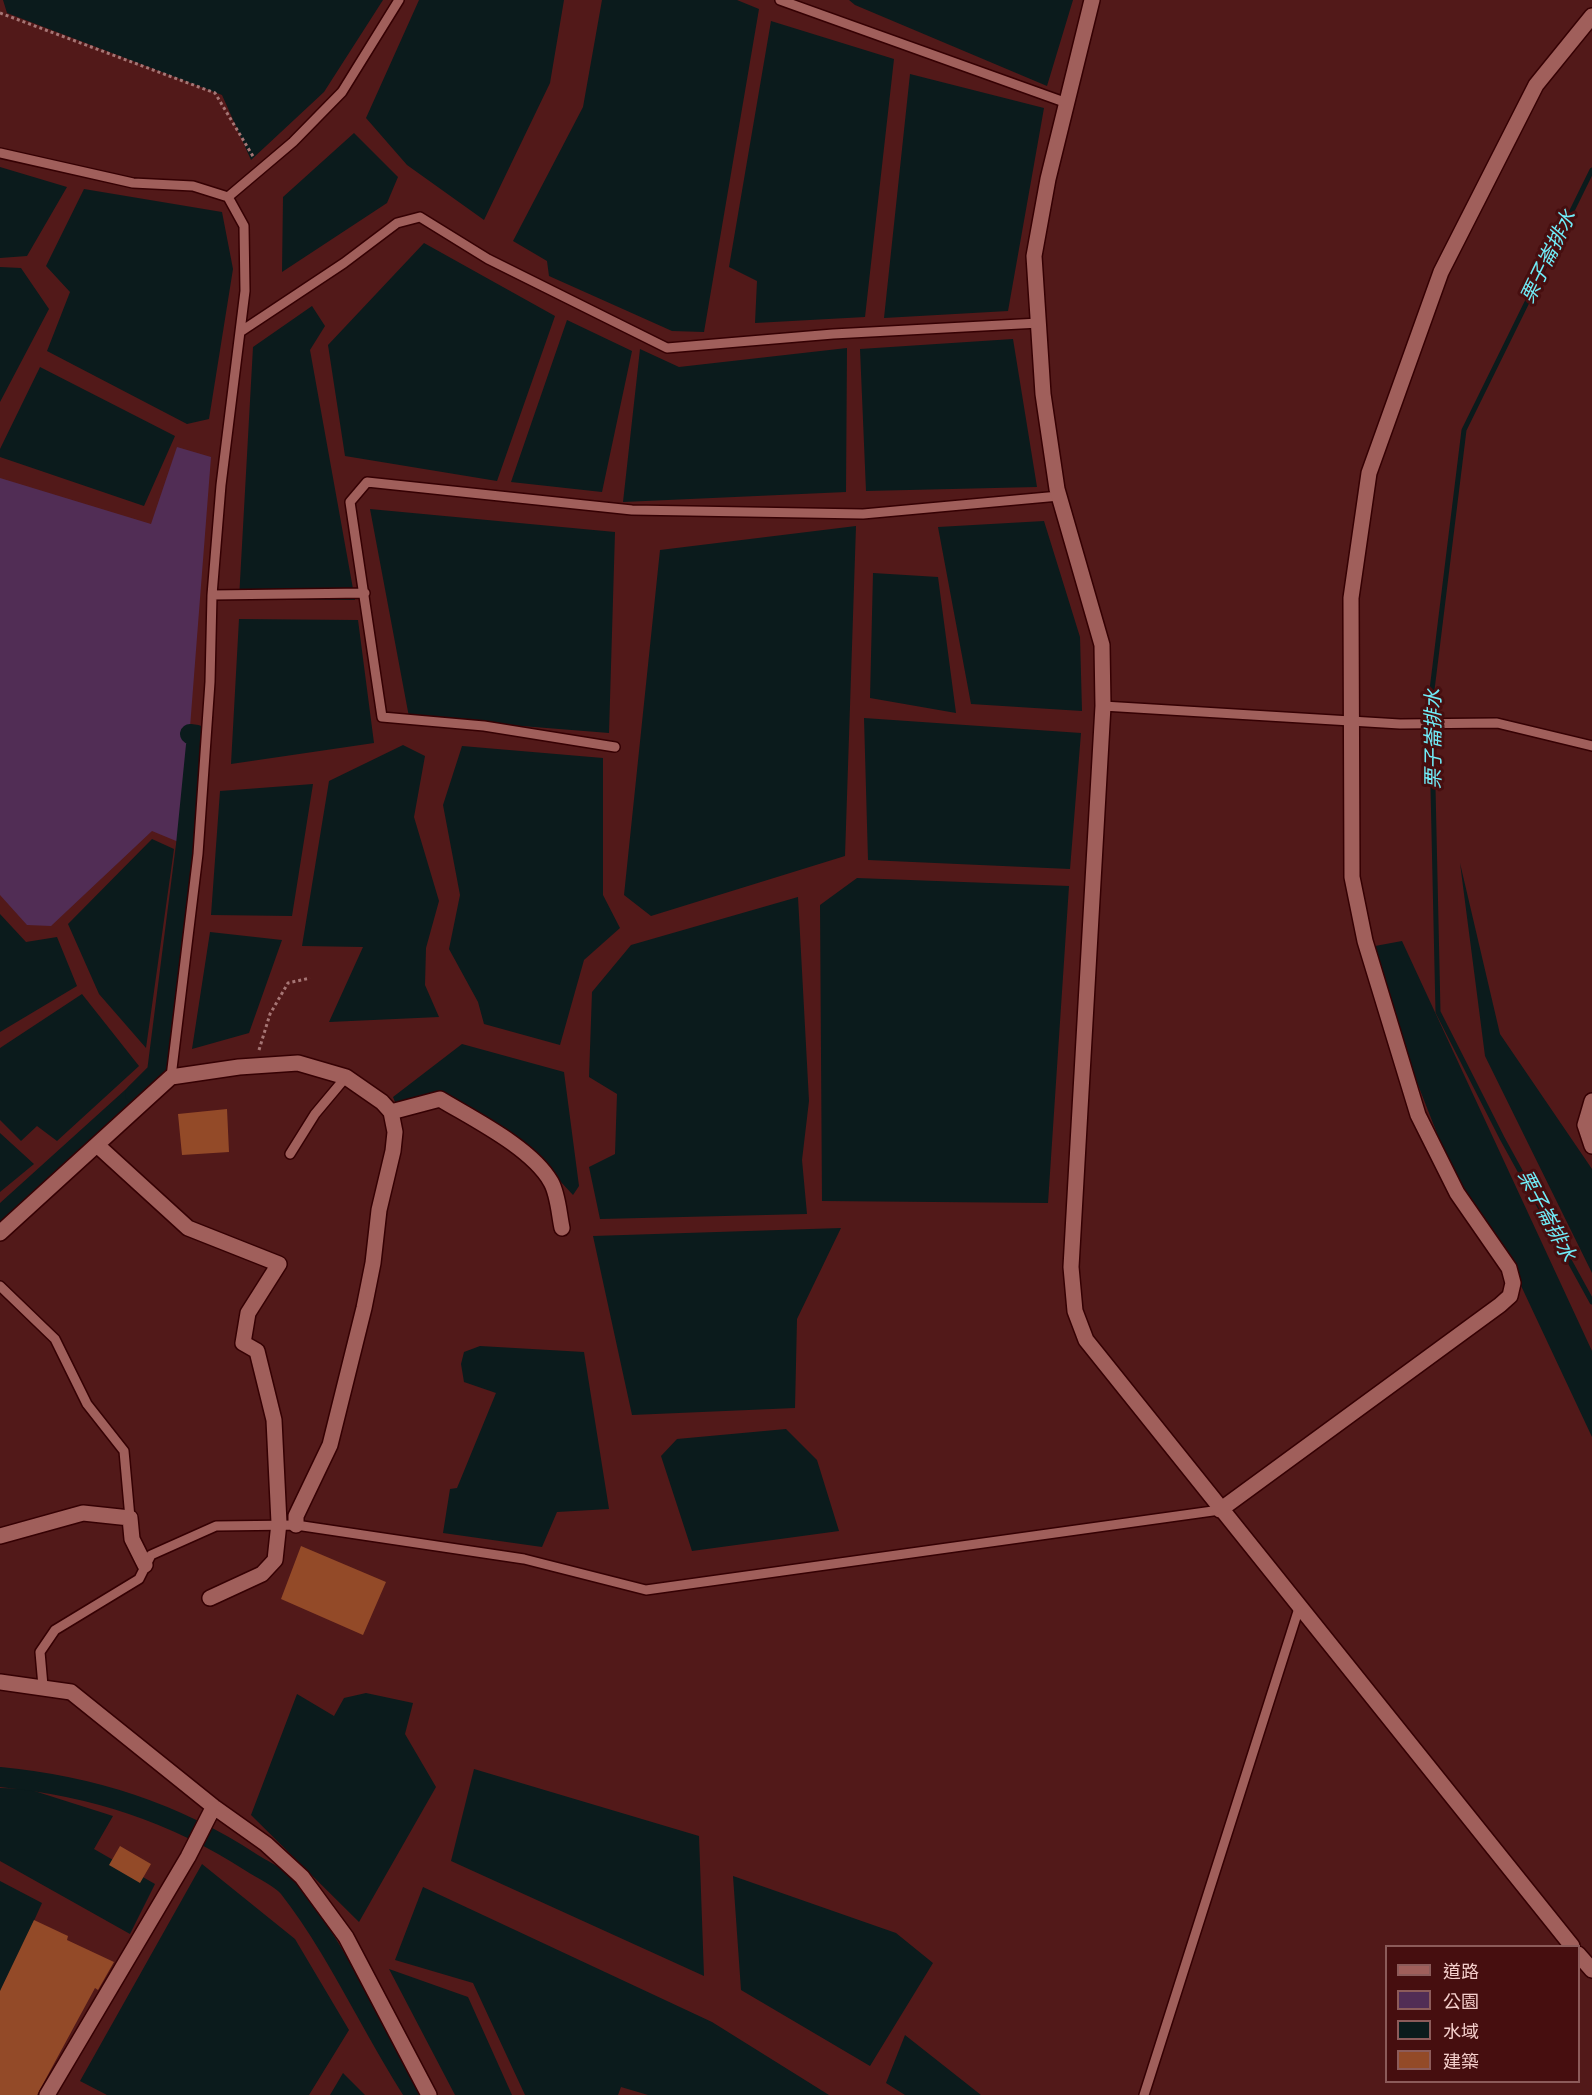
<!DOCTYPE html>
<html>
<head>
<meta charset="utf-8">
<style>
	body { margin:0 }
	#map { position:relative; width:1592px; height:2095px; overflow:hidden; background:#521919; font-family:Rubik,"Noto Sans TC",sans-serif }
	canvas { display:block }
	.legend { position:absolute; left:1385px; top:1945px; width:195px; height:138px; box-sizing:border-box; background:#460e0f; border:2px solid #8c5b5a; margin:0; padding:8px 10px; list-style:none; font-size:18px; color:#f4cecb }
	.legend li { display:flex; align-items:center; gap:12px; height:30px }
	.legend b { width:30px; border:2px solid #8c5b5a }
</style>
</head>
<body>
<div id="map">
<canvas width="1592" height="2095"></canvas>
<ul class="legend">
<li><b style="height:8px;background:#a05f5b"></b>道路</li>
<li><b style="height:16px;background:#512d55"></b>公園</li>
<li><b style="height:16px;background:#0b1b1c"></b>水域</li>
<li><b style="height:16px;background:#934a28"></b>建築</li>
</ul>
</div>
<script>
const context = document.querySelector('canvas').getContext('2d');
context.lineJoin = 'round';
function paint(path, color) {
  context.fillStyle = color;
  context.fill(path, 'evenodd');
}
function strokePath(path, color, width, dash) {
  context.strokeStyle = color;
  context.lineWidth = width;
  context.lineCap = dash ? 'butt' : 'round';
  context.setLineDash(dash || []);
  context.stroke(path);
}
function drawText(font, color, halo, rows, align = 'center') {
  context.font = font + ' Rubik,"Noto Sans TC",sans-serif';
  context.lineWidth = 6;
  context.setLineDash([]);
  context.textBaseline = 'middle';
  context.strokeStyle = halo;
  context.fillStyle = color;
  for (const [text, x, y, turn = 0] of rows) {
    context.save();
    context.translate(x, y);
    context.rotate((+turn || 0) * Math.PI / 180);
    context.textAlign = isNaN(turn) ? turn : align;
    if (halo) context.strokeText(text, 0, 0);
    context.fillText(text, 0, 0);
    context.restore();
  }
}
paint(new Path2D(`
	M177 447 211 457 181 843 152 831 51 926 27 925 0 895V478L151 524Z`), '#512d55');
paint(new Path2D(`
	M3 0H383L324 92 251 160 222 95 7 13Z
	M419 0H564L550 83 484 220 407 165 366 118Z
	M602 0H737L759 9 704 332 672 331 549 276 547 261 513 241 583 107Z
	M849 0H1073L1047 86 855 5Z
	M771 21 894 59 865 317 755 323 757 281 729 267Z
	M910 74 1044 108 1008 311 884 318Z
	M354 133 398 177 387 203 282 272 283 197Z
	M0 167 67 187 27 256 0 258Z
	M84 189 222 212 233 269 209 419 187 424 47 351 70 292 46 266Z
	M424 243 555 316 497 481 345 456 328 345Z
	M0 267 21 268 49 309 0 402Z
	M312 306 325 326 310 350 355 600 239 599 253 347Z
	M567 320 632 351 602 492 511 482Z
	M1013 339 1037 487 866 491 860 349Z
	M847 348 846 492 623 502 640 349 679 367Z
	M40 367 175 436 144 506 0 457V449Z
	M370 509 615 532 609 733 409 717Z
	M1044 521 1080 637 1082 711 971 704 938 527Z
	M856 526 845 856 651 916 624 895 660 550Z
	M873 573 938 577 956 713 870 698Z
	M239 619 358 620 374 743 231 764Z
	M864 718 1081 733 1070 869 868 860Z
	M403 745 425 756 414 817 439 901 426 948 425 985 439 1017 329 1022 363 947 302 946 329 781Z
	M462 746 603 758V895L620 928 584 960 560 1045 484 1024 478 1002 449 949 460 895 443 805Z
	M313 784 292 916 211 915 220 791Z
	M152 839 174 849 146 1048 99 994 68 924Z
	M1460 863 1500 1034 1592 1169V1273L1485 1056Z
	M857 878 1069 886 1048 1203 822 1201 820 905Z
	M798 897 809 1101 802 1160 807 1214 600 1219 589 1167 615 1154 617 1094 589 1077 592 992 631 945Z
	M0 914 26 942 57 937 77 986 0 1032Z
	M210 932 282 940 249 1033 192 1049Z
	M1402 941 1592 1351V1437L1508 1258 1449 1164 1411 1067 1375 946Z
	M82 994 139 1066 57 1141 37 1126 21 1141 0 1120V1048Z
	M462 1044 564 1072 579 1186 573 1195 546 1166 453 1107H397L393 1097Z
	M146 1071 160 1078 0 1226V1203Z
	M0 1133 34 1164 0 1192Z
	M841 1228 797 1319 795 1408 632 1415 593 1236Z
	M480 1346 584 1352 609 1509 557 1512 542 1547 443 1533 450 1489 457 1488 496 1393 464 1382 461 1364 464 1352Z
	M786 1429 817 1460 839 1531 692 1551 661 1456 677 1439Z
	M366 1693 413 1703 405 1734 436 1787 359 1922 251 1815 297 1694 334 1716 344 1698Z
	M474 1769 699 1836 704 1976 451 1861Z
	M0 1788 28 1789 113 1816 94 1849 155 1884 130 1934 0 1861Z
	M202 1864 295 1939 349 2030 309 2095H107L80 2081Z
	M733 1876 896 1933 933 1963 870 2066 741 1990Z
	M0 1881 42 1903 0 1996Z
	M423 1887 712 2022 829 2095H648L621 2087 618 2095H525L473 1983 395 1960Z
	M389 1969 468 1997 512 2095H455Z
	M905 2035 981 2095H905L886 2083Z
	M343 2073 365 2095H330Z`), '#0b1b1c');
strokePath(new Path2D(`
	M1592 170 1464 430 1431 698 1438 1012 1502 1138 1592 1302`), '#0b1b1c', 5);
strokePath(new Path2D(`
	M135 1094 157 1072 186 845 197 735 190 734
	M0 1777C92 1786 174 1812 252 1863 263 1870 281 1878 289 1888 339 1952 371 2028 415 2095`), '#0b1b1c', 20);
paint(new Path2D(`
	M227 1109 229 1152 182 1155 178 1114Z
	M301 1546 386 1582 363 1635 281 1599Z
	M120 1846 151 1864 140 1883 109 1865Z
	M34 1920 68 1936 67 1940 114 1962 98 1990 95 1988 37 2095H0V1991Z`), '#934a28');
const lane = new Path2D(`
	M780 0 1067 103
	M0 153 133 183 193 186 228 197
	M240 332 344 263 397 223 420 217 488 259 667 348 833 334 1039 323
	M212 595 365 593
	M1103 706 1400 724 1497 723 1592 746
	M615 747 484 726 382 717 350 502 367 482 632 510 863 514 1059 496
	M171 1077 198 854 210 682 212 595 221 485 245 291 244 226 228 197 293 142 342 92 399 0
	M290 1154 315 1114 346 1077
	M0 1286 55 1339 87 1404 124 1451 130 1518
	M43 1686 40 1652 55 1630 139 1579 151 1555 216 1526 296 1525 524 1559 646 1590 1220 1510
	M1144 2095 1299 1608`);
const street = new Path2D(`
	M1092 0 1048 179 1034 256 1043 394 1057 489 1102 645 1103 706 1071 1267 1075 1311 1086 1340 1572 1946
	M1592 1101 1585 1125 1592 1146
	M391 1112 440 1099C473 1119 532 1148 551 1182 558 1194 559 1214 562 1228
	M97 1145 188 1228 279 1264 248 1313 243 1343 257 1351 274 1420 279 1523 275 1560 262 1574 210 1598
	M0 1233 171 1077 239 1067 298 1063 346 1077 382 1102 391 1112 395 1132 393 1151 379 1210 373 1263 364 1308 330 1445 296 1516V1525
	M1220 1510 1500 1305 1510 1296 1513 1283 1509 1268 1457 1193 1418 1115 1365 941 1352 877 1351 598 1369 473 1441 272 1536 85 1592 16
	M0 1536 83 1513 130 1518 132 1539 145 1565
	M0 1682 71 1692 214 1807 266 1844 302 1877 346 1937 429 2095
	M1578 1954 1592 1970
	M47 2095 188 1857 213 1808`);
strokePath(lane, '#350003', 12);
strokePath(street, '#350003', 18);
strokePath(new Path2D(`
	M0 13 215 93 254 158
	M259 1050 270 1014 288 983 310 978`), '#a67675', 3, [3, 3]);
strokePath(lane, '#a05f5b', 9);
strokePath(street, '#a05f5b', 15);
drawText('italic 20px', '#70ecf8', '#460e0f', [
	["栗子崙排水",1549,257,-64],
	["栗子崙排水",1434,739,-90],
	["栗子崙排水",1546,1216,62]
]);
</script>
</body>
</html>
